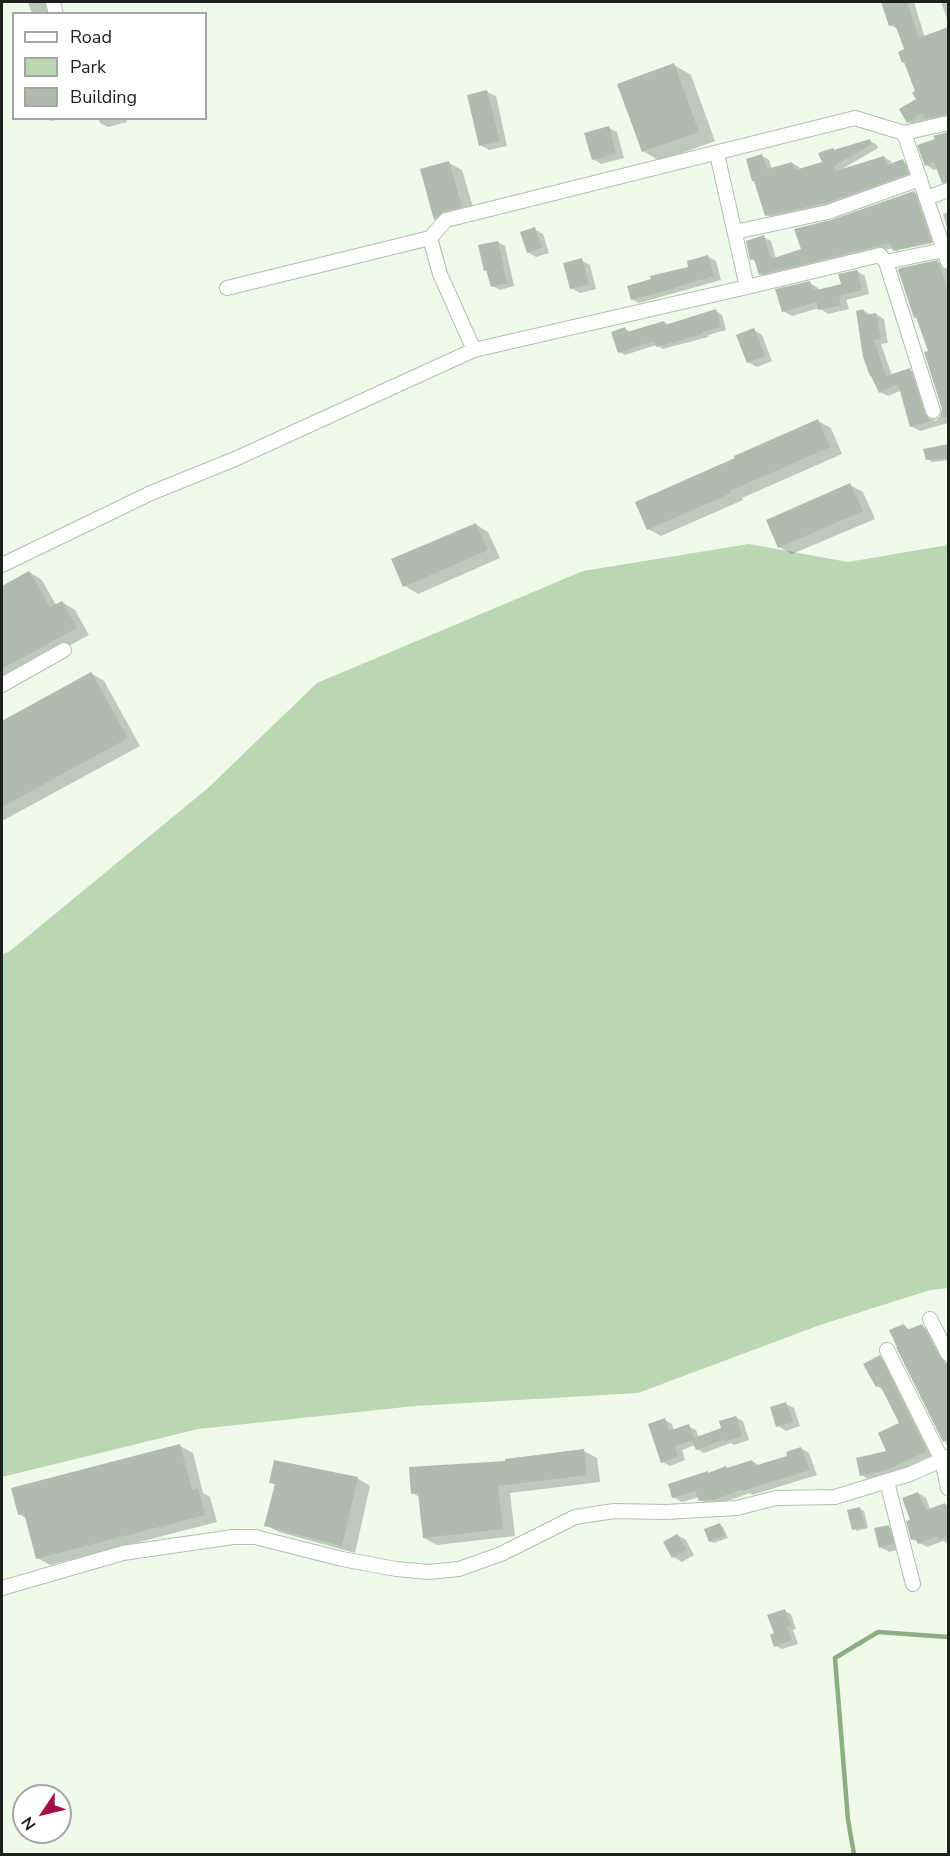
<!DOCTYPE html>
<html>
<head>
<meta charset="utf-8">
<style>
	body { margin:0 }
	#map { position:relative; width:950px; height:1856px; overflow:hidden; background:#effaeb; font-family:"Nunito Sans",sans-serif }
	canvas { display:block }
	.frame { position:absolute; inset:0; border:3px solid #1d211c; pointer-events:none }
	.legend { position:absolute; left:12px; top:12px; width:195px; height:108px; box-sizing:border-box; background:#fff; border:2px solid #a5a6a4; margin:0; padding:8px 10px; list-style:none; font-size:18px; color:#1d211c }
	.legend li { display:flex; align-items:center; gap:12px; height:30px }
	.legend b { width:30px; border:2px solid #a5a6a4 }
	.north { position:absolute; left:12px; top:1784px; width:60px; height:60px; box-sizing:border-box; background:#fff; border:2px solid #a5a6a4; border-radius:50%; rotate:235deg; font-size:16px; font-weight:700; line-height:24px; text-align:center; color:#1d211c }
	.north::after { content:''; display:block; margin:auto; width:21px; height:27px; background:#a30d4a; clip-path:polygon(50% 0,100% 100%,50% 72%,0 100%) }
</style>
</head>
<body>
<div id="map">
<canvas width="950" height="1856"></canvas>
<div class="frame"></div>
<ul class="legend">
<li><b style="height:8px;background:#fff"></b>Road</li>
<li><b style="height:16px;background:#b9d7b0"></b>Park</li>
<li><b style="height:16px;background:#b0baad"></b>Building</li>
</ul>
<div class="north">N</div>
</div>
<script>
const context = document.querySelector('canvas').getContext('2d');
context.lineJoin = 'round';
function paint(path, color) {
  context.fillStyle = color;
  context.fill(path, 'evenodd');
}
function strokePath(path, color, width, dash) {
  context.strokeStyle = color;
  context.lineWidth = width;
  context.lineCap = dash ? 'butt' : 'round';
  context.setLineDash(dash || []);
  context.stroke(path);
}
paint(new Path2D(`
	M749 544 848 562 948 545V1288L930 1290 820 1325 638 1393 415 1406 198 1429 2 1477V955L10 951 208 788 317 683 583 571Z`), '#b9d7b0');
paint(new Path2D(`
	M28 2H47L49 14H32Z
	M882 2H914L925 38 948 29V120L935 123 929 119 916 126 908 122 918 100 917 92 906 64 903 62 906 50 899 30 890 25Z
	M941 2H948V21Z
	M674 65 691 75 715 141 660 161 643 151Z
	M487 92 496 96 507 146 489 150 480 145Z
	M47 118H64L51 121Z
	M98 118H126L127 122 108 127 100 123Z
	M609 128 617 132 624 158 601 164 593 159Z
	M948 133V185L943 182 938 168 934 170 926 165 937 140 935 137Z
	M870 141 877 145 878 148 842 169 884 157 891 161 892 165 903 161 910 165 914 177 833 207 774 219 767 215 762 156 769 160 772 169 792 163 799 167 800 170 824 163Z
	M449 163 462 170 475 214 448 226 435 219 421 170Z
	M914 192 921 197 936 241 898 249V252L937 244 939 247 902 255 895 250 894 248 767 278 760 274 756 262 752 259 763 237 771 241 776 259 803 249Z
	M948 212V231L943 214Z
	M534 229 543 234 549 253 536 257 528 252Z
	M498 242 505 246 514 286 500 290 492 286 488 271 485 270Z
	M708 257 716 261 721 280 639 303 632 299Z
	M581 260 590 265 596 289 580 293 571 288Z
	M938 262 946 267 948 274V423L920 431 911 426 902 390 888 396 880 392 863 310 871 315 876 314 884 319 888 343 881 344 892 376 910 370 918 375 934 421H936L943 414V408L930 352 918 319 915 317Z
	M857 271 865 276 869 294 846 300 849 309 828 314 819 308 792 316 783 311 810 283 818 288 819 291 842 285Z
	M716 311 722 315 726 330 708 335V337L663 349 656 345 625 355 619 352 625 329 632 332 664 322 669 325Z
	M754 330 762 335 772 361 757 367 748 362Z
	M818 421 831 428 842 454 742 498 743 500 661 536 648 529Z
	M948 446V460L932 462 928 459 925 450Z
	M850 485 863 492 875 519 792 554 779 547Z
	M475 524 488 532 500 558 418 594 405 586Z
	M29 572 42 580 56 605 62 602 75 610 89 635 2 682V588Z
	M91 673 104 681 140 746 2 821V721Z
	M904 1325 911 1331 922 1326 928 1329 945 1363 948 1365V1447L898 1348Z
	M880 1357 886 1361 933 1455 894 1473 868 1479 862 1475 888 1452 901 1424 883 1390 877 1386Z
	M786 1404 794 1408 800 1426 786 1431 778 1426Z
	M735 1417 743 1421 749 1440 734 1445 731 1443 704 1453 697 1449 695 1445 682 1450 685 1460 670 1466 663 1462 665 1420 672 1424 674 1430 688 1426 696 1430 699 1438 723 1429Z
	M180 1446 193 1453 203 1493 210 1497 217 1522 50 1565 37 1558 27 1519 19 1514Z
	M801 1448 809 1453 817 1475 752 1495 750 1493 724 1502 709 1505 700 1500 699 1497 682 1502 673 1497 708 1473 710 1474 728 1469 752 1461 760 1466 789 1457Z
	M584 1451 597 1458 600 1482 510 1493 515 1536 437 1545 424 1538 420 1497 412 1493 507 1462Z
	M357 1478 370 1486 355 1553 279 1532 266 1525 276 1485 271 1482Z
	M918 1493 926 1498 930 1509 945 1504 948 1506V1543L943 1541 927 1547 912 1539V1521Z
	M860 1509 864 1511 868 1528 857 1531 854 1529Z
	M720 1525 723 1527 728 1538 714 1543 710 1541Z
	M888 1527 897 1531 901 1549 889 1552 880 1547Z
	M677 1535 686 1540 694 1555 682 1562 673 1557Z
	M785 1611 791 1614 796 1629 793 1630 798 1644 782 1649 776 1646V1634Z`), '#0003');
strokePath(new Path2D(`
	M854 1854 848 1820 835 1658 878 1632 948 1637`), '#8cae83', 4.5);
paint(new Path2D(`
	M881 2H907L919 38 948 27V114L925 119 922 113 907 123 899 109 916 99 912 93 915 91 904 62 902 63 898 52 904 49 895 24 889 26Z
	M674 63 699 132 642 152 617 84Z
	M487 90 500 141 479 146 467 95Z
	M609 126 616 154 592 160 584 133Z
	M948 132V181L942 183 934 162 925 166 917 145 935 139 933 136Z
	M870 139 872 144 834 166 836 171 884 156 887 165 903 159 908 174 826 203 765 216 754 181H752L746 159 762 154 767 169 792 162 795 170 822 162 818 153 833 148 834 150Z
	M449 161 462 207 443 212 434 220 420 169Z
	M914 191 932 243 893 251 890 243 759 275 754 259 750 260 746 241 764 235 771 259 801 249 794 229 831 220Z
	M535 227 542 248 527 253 520 232Z
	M498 241 507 283 491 287 486 270 484 271 478 245Z
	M708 255 714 276 673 288V289L631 300 627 286 651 279 650 276 688 267 687 261Z
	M582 258 589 284 570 289 563 263Z
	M938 260 948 290V416L910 427 898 384 879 393 871 376H870L863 357 856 311 863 309 865 315 876 313 881 339 874 340 886 376 910 368 925 414 930 420 936 419 940 417 942 409 924 352 928 351 916 317 914 318 898 270 900 268Z
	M857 270 862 290 839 296 841 305 818 310 817 302 782 312 775 289 810 281 813 291 841 284 838 274Z
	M716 309 721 327 702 332 703 334 656 347 654 341 618 353 611 332 625 327 627 332 664 321 665 325Z
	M754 328 765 356 747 363 736 335Z
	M818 419 830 447 730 491 731 493 647 530 635 502 735 458 734 456Z
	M948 444V458L926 460 923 449Z
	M850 483 863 511 778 548 766 520Z
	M476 523 488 550 403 587 391 559Z
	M29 571 50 607 62 601 77 628 2 669V586Z
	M91 672 128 738 2 807V721Z
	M904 1324 907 1330 922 1324 940 1358 947 1363 948 1366V1440L943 1442 896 1347H897L889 1330Z
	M880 1355 927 1451 887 1470 860 1476 856 1458 886 1451 878 1433 899 1423 880 1385 876 1387 863 1364Z
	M786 1402 793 1422 776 1427 770 1407Z
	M736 1416 742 1436 725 1442V1439L696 1450 692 1441 675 1446 678 1457 661 1463 648 1424 665 1418 669 1431 689 1424 694 1438 721 1428 719 1421Z
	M180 1444 192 1490 198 1488 205 1515 36 1559 24 1513 18 1515 11 1488Z
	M801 1447 810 1470 742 1491V1489L714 1500 699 1501 695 1491 672 1498 668 1484 708 1471V1473L726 1466 727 1468 752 1460 754 1466 787 1456 786 1452Z
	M584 1449 587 1475 498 1486 503 1529 423 1538 418 1493 411 1494 409 1467 505 1461V1459Z
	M274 1460 358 1477 342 1546 264 1526 275 1484 269 1483Z
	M918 1492 926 1510 945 1503 948 1512V1536L939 1540 937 1536 918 1544 916 1539 911 1540 906 1521 910 1520 902 1498Z
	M860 1507 865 1527 852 1530 847 1510Z
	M720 1523 725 1536 709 1542 704 1529Z
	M889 1525 894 1544 879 1548 874 1528Z
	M677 1534 687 1550 672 1558 663 1542Z
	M785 1609 791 1625 787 1627 792 1640 774 1647 770 1635 774 1633 767 1615Z`), '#b0baad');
const minor = new Path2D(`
	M53 2 56 14
	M904 133 948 262
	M927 198 948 190
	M735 232 828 212 920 179
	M886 262 933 411
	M747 287 880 255 886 262 943 250
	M227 288 430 238
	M474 350 440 274 430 238 446 220 855 118 904 133 948 123
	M2 565 151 493 235 459 474 350 747 287 717 154
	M2 685 64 650
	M930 1319 948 1354
	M887 1350 942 1460 948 1488
	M887 1482 913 1584
	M2 1588 123 1553 233 1537H255L342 1559 396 1569 429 1572 459 1569 501 1554 575 1517 614 1511 666 1512 737 1508 776 1498 835 1497 910 1474 948 1457`);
strokePath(minor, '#b3beb0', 16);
strokePath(minor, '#fff', 14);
</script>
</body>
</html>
